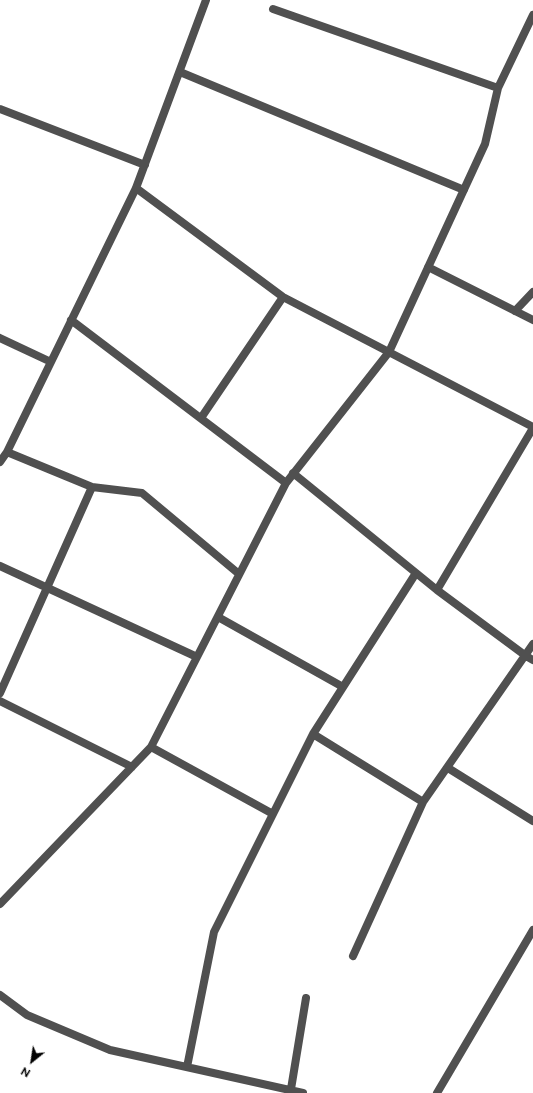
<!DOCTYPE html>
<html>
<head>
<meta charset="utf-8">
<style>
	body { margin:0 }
	#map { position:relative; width:533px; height:1093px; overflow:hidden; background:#fff; font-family:Raleway,sans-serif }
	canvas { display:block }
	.north { position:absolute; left:12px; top:1041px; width:40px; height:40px; -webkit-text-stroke:3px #fff; paint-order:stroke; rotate:210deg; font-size:11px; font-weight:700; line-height:16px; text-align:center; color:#000 }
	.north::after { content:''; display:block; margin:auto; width:14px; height:18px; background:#000; clip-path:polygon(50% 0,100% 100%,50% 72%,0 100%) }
</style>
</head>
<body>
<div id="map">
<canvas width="533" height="1093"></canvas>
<div class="north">N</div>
</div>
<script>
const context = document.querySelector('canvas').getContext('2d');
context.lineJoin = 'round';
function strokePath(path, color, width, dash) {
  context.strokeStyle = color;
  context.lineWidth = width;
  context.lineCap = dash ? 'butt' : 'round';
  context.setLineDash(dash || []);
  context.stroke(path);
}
strokePath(new Path2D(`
	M273 9 498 88
	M180 72 464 190
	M0 109 145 165
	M136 188 283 297 533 427
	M428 267 533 320
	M515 311 533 292
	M71 320 286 483
	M0 338 51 362
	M201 418 283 297
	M7 452 92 487 142 493 239 574
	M0 462 7 452 136 188 206 0
	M293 473 437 590 526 656 533 660
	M0 566 197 657
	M437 590 533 428
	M218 617 343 687
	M0 693 92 487
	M0 701 132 767
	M313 734 423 802
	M151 747 273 814
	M448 768 533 821
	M0 904 151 747 286 483 389 352 485 144 498 88 533 15
	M353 956 423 802 533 644
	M0 995 27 1015 110 1050 303 1093
	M187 1067 214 932 313 734 416 573
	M291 1089 306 998
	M437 1093 533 930`), '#505050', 8);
</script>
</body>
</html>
